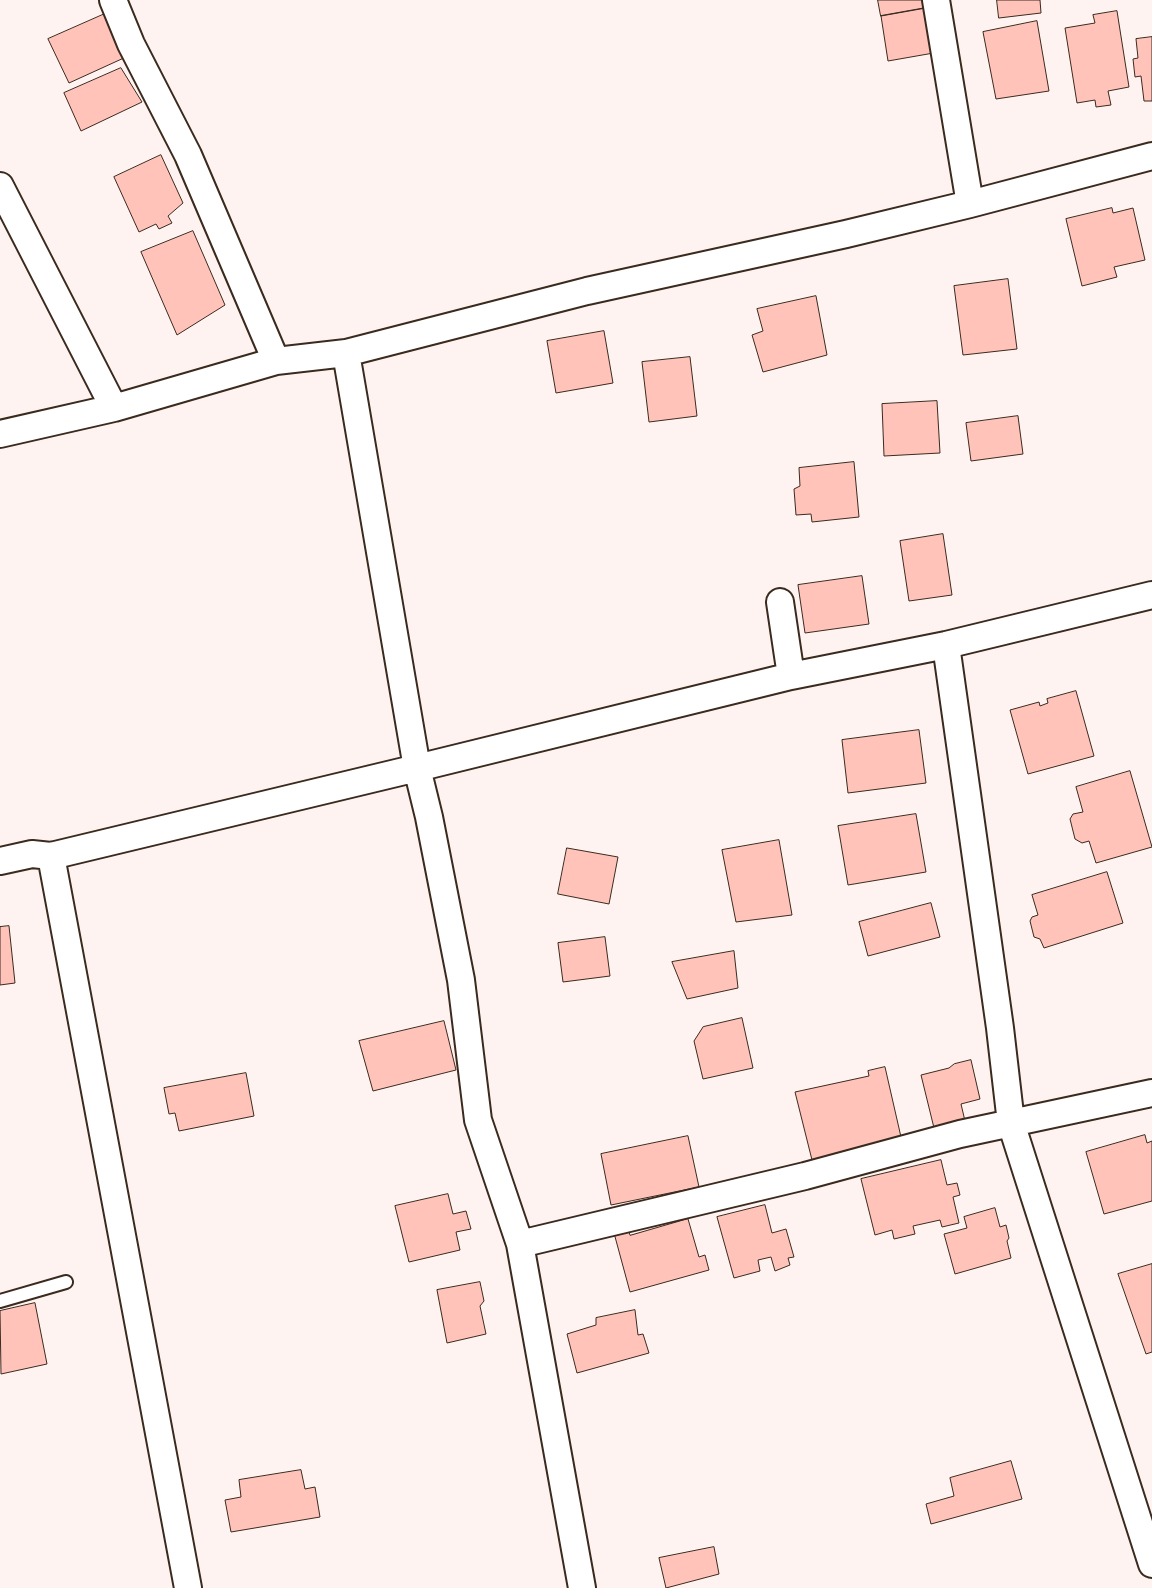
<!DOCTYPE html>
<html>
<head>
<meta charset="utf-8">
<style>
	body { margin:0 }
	canvas { display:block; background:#fff3f1 }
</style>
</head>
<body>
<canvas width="1152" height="1588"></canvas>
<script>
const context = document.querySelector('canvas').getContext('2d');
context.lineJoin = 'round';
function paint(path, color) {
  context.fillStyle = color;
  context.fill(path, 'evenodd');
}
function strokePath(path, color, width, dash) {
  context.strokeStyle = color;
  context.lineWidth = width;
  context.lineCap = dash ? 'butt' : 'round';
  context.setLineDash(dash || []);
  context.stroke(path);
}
const building = new Path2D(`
	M878 0H936L937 6 881 16Z
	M997 0H1040L1041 13 999 18Z
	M937 6 945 51 888 61 881 16Z
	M1117 11 1129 87 1108 91 1111 105 1096 107 1095 100 1077 103 1065 28 1095 23 1093 15Z
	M107 13 126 57 69 83 48 39Z
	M1037 21 1049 91 996 99 983 32Z
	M1152 37V101H1144L1141 76 1135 77 1133 59 1138 58 1136 39Z
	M121 68 142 102 81 131 64 93Z
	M161 155 183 203 168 216 172 223 159 229 156 224 139 232 114 177Z
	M1112 208 1113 213 1133 208 1145 260 1114 267 1117 277 1082 286 1066 219Z
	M193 231 225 305 177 335 141 252Z
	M1008 279 1017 349 963 355 954 286Z
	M816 296 827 355 763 372 752 335 763 331 757 309Z
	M604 331 613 383 556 393 547 341Z
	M690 357 697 416 649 422 642 362Z
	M937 401 940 453 884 456 882 404Z
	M1018 416 1023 454 971 461 966 423Z
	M854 462 859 517 812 522 811 514 796 515 794 489 800 486 799 468Z
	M943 534 952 595 909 601 900 541Z
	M862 576 869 624 805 633 798 585Z
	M1076 691 1094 756 1028 774 1010 710 1039 702 1040 706 1048 703 1047 699Z
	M919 730 926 783 848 793 842 740Z
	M1130 771 1152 847 1096 863 1089 841 1082 843 1075 839 1070 819 1073 814 1083 812 1076 787Z
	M916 814 926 872 848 885 838 826Z
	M779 840 792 915 736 922 722 850Z
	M567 848 618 857 609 904 558 894Z
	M1107 872 1123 923 1044 948 1040 939 1034 937 1030 921 1032 917 1038 915 1032 895Z
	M931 903 940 937 868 956 859 922Z
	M9 926 15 983 0 985V927Z
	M605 937 610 976 563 982 558 943Z
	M734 951 738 988 687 999 672 962Z
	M742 1018 753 1068 703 1079 694 1041 703 1027Z
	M444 1021 456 1070 373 1091 359 1041Z
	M971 1060 980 1099 961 1104 965 1121 934 1128 921 1075 949 1068 954 1064Z
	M885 1067 901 1137 812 1160 795 1092 869 1076 868 1071Z
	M246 1073 254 1116 179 1131 175 1113 169 1114 164 1088Z
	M1145 1135 1147 1143 1152 1141V1201L1104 1214 1086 1152Z
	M688 1136 699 1187 611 1205 601 1154Z
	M941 1160 947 1185 957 1183 960 1195 953 1197 959 1223 942 1227 940 1220 913 1226 915 1234 894 1239 892 1230 875 1235 861 1179Z
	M448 1194 453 1214 466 1211 471 1229 456 1232 460 1250 409 1262 395 1206Z
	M765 1205 772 1233 786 1229 794 1257 788 1258 790 1265 775 1271 771 1257 758 1260 760 1271 734 1278 717 1217Z
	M995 1208 1000 1227 1006 1225 1009 1238 1007 1241 1011 1258 955 1274 944 1234 967 1228 964 1217Z
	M688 1219 699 1257 705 1255 709 1270 630 1292 614 1233 628 1229 630 1235Z
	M1152 1264V1352L1146 1354 1118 1274Z
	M480 1282 484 1301 480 1306 486 1334 447 1343 437 1290Z
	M35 1303 47 1364 1 1374 0 1311Z
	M635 1310 638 1335 643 1334 649 1353 577 1373 567 1334 596 1325V1318Z
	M1011 1461 1022 1499 931 1524 926 1504 954 1496 950 1478Z
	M301 1470 305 1489 315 1487 320 1517 231 1532 225 1500 241 1497 239 1480Z
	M714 1547 719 1574 666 1588 659 1558Z`);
paint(building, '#ffc3ba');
strokePath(building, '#3b2a1e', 1);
const service = new Path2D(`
	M0 1301 66 1282`);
const minor = new Path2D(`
	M113 0 131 44 188 155 276 361
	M936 0 970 204
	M0 186 114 408
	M346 353 417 768 429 817 461 980 478 1120 520 1244 582 1588
	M0 434 114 408 276 361 346 353 587 291 846 234 970 204 1152 156
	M780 602 791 676
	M946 645 1000 1028 1011 1123 1152 1564
	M51 856 188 1588
	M0 861 32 854 51 856 417 768 791 676 946 645 1152 595
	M520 1244 805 1176 960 1134 1152 1093`);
strokePath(service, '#3b2a1e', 16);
strokePath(minor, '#3b2a1e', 30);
strokePath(service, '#fff', 12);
strokePath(minor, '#fff', 26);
</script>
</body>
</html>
